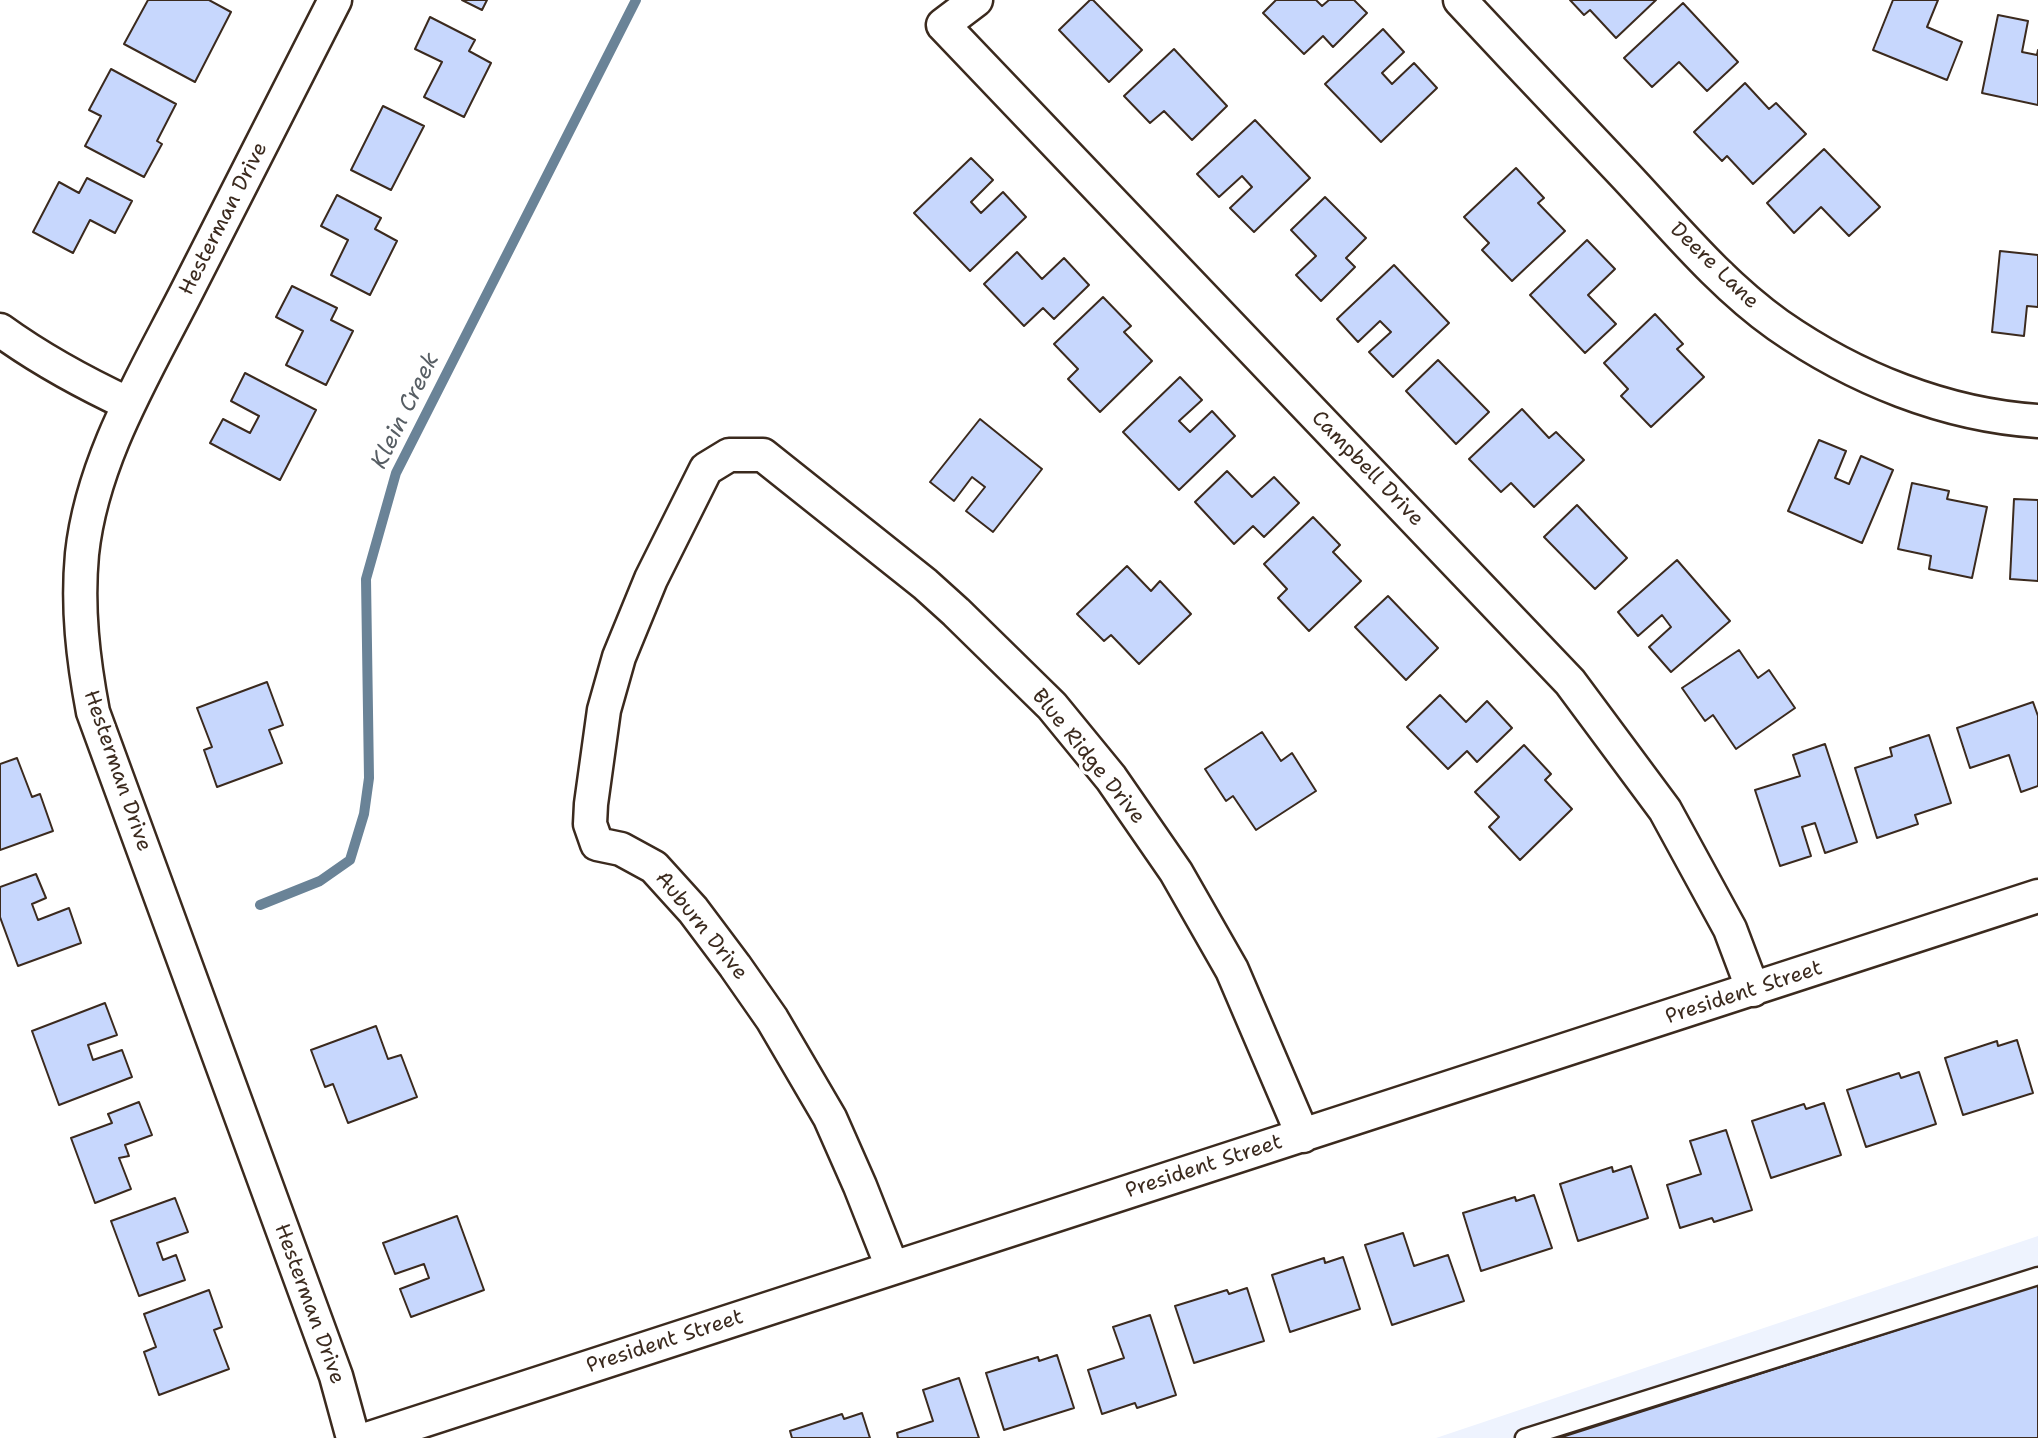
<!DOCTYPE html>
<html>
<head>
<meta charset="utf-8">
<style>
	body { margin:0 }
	canvas { display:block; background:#fff }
</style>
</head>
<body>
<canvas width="2038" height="1438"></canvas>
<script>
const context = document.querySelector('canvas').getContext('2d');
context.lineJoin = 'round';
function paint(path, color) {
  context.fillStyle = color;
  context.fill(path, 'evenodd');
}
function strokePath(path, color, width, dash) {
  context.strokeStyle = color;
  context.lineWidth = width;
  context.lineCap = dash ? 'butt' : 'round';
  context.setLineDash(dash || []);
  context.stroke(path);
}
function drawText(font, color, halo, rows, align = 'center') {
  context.font = font + ' "Shantell Sans",sans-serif';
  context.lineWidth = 7;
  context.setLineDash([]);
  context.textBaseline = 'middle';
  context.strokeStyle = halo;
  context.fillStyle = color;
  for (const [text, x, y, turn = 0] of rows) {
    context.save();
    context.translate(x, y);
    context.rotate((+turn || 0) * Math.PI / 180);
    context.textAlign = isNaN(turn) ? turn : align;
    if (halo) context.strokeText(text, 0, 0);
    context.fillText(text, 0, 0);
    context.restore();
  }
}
paint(new Path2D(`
	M2038 1236V1438H1436Z`), '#eef3fe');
strokePath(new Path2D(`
	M260 905 320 881 350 860 364 814 369 778 366 579 396 473 636 0`), '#6a8397', 10);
const building = new Path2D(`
	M148 0H209L231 12 195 82 124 44Z
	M462 0H487L482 10Z
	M1090 0H1093L1142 50 1109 82 1059 30Z
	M1276 0H1316L1322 6 1329 0H1354L1367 13 1333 47 1323 36 1304 54 1263 13Z
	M1570 0H1656L1616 38 1590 10 1584 15Z
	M1893 0H1938L1927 27 1962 42 1947 80 1873 50Z
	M1683 3 1738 62 1707 91 1679 62 1652 87 1624 58Z
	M1998 15 2028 21 2022 52 2037 55 2038 50V105L1982 93Z
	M430 17 475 40 469 51 491 63 464 117 424 97 442 62 415 49Z
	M1383 29 1404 52 1382 73 1392 84 1414 63 1437 88 1381 142 1325 84Z
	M1174 49 1227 106 1192 140 1164 111 1150 123 1124 96Z
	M111 69 176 104 157 141 162 144 144 177 85 146 101 116 89 110Z
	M1745 83 1769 109 1776 103 1806 134 1753 184 1727 156 1722 161 1694 132Z
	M383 106 424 126 391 190 351 170Z
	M1255 120 1310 178 1254 232 1230 208 1252 187 1242 176 1219 197 1197 174Z
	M1824 149 1880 207 1849 236 1821 207 1794 233 1767 203Z
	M971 158 993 180 971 202 981 213 1003 192 1026 217 970 271 914 213Z
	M1516 168 1544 198 1538 203 1565 231 1512 281 1482 250 1489 243 1464 217Z
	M87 178 132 201 115 233 90 220 73 253 33 232 59 182 79 193Z
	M337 195 381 218 375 229 397 241 370 295 331 275 348 240 321 226Z
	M1325 197 1366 238 1346 258 1355 267 1321 301 1296 275 1316 256 1291 230Z
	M1587 240 1615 269 1588 295 1616 324 1585 353 1530 295Z
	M2000 251 2038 255V307L2027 306 2024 336 1992 332Z
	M1017 252 1042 279 1064 258 1089 285 1054 319 1043 308 1024 326 984 284Z
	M1394 265 1449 323 1393 377 1369 352 1391 332 1380 321 1358 342 1337 319Z
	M292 286 337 308 331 320 353 331 326 385 286 365 303 331 276 317Z
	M1103 297 1131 326 1124 332 1152 361 1100 412 1068 379 1078 369 1054 344Z
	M1655 314 1683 344 1677 349 1704 377 1651 427 1621 396 1628 389 1604 363Z
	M1438 360 1489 412 1456 444 1406 391Z
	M245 373 316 410 280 480 210 443 223 419 250 433 259 416 231 401Z
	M1180 377 1202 400 1179 421 1190 432 1212 411 1235 436 1179 490 1123 432Z
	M1522 409 1549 438 1556 432 1584 460 1534 507 1511 483 1501 492 1469 459Z
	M980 419 1042 469 993 532 966 511 985 487 972 477 954 501 930 482Z
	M1819 440 1846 451 1835 478 1849 484 1861 456 1893 470 1862 543 1788 511Z
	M1227 471 1252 497 1274 477 1299 503 1264 537 1253 526 1234 544 1195 502Z
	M1912 483 1949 491 1947 499 1987 507 1972 578 1929 569 1931 556 1898 549Z
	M2014 499 2038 500V581L2010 579Z
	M1577 505 1627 558 1595 589 1544 537Z
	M1313 517 1340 545 1333 552 1361 581 1309 631 1278 598 1287 589 1264 564Z
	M1677 560 1730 621 1671 672 1649 647 1671 627 1662 615 1638 636 1618 612Z
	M1127 566 1151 591 1160 581 1191 614 1139 664 1111 635 1104 641 1077 614Z
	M1388 596 1438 648 1406 680 1355 627Z
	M1739 650 1758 678 1769 670 1795 708 1736 749 1713 715 1705 721 1682 688Z
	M267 682 283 725 269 730 282 763 217 787 204 750 212 747 197 708Z
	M1440 695 1466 722 1487 701 1512 728 1477 762 1467 751 1448 769 1407 727Z
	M2033 702 2038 716V786L2021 792 2009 755 1970 768 1957 728Z
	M1262 732 1281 761 1292 753 1316 791 1256 830 1233 796 1226 801 1205 769Z
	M1929 735 1951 803 1915 815 1918 824 1877 838 1855 768 1892 756 1890 748Z
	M1825 744 1857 842 1825 853 1815 823 1802 827 1811 856 1780 866 1755 790 1800 776 1793 755Z
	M1524 745 1551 774 1545 780 1572 809 1520 860 1489 827 1499 817 1475 792Z
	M17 758 32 797 40 794 53 831 0 850V764Z
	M36 874 46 898 32 904 38 920 69 908 81 943 18 966 0 917V887Z
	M105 1003 117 1035 88 1045 93 1060 122 1050 132 1077 59 1105 32 1031Z
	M376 1026 388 1059 401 1055 417 1097 348 1123 333 1084 325 1087 311 1050Z
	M2017 1040 2033 1093 1963 1115 1945 1058 1997 1041 1998 1046Z
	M1919 1072 1936 1124 1866 1147 1847 1090 1899 1073 1901 1078Z
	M139 1102 152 1135 125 1145 129 1156 119 1158 131 1189 95 1203 71 1138 112 1123 108 1114Z
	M1824 1103 1841 1155 1771 1178 1752 1121 1804 1104 1806 1109Z
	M1726 1130 1752 1210 1714 1222 1712 1218 1680 1228 1667 1185 1701 1174 1690 1141Z
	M1631 1166 1648 1218 1578 1241 1560 1184 1612 1167 1613 1172Z
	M1534 1195 1552 1248 1481 1271 1463 1213 1515 1197 1516 1201Z
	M175 1198 188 1232 157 1243 163 1260 176 1255 185 1280 139 1296 111 1221Z
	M457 1216 484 1290 411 1317 400 1289 429 1278 424 1264 395 1274 383 1243Z
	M1403 1233 1414 1266 1448 1255 1464 1301 1392 1325 1365 1245Z
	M1343 1257 1360 1309 1290 1332 1272 1275 1324 1258 1325 1263Z
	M2038 1285V1438H1559Z
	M1247 1288 1264 1341 1194 1363 1175 1306 1227 1290 1229 1294Z
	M209 1290 222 1327 214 1330 229 1369 159 1395 144 1352 156 1347 144 1314Z
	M1150 1315 1176 1395 1137 1408 1135 1403 1102 1414 1088 1370 1124 1358 1113 1327Z
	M1057 1355 1074 1408 1004 1430 986 1373 1038 1357 1039 1361Z
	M959 1378 979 1438H898L897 1433 933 1421 923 1390Z
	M862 1413 870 1438H792L790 1431 842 1414 844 1419Z`);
paint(building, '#c7d7fd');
strokePath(building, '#3b2a1e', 2);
const service = new Path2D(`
	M1524 1438 2038 1276`);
const minor = new Path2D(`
	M335 0C286 96 237 193 188 289 146 372 92 459 82 554 77 608 83 659 93 712L336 1376 353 1438
	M976 0 943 25 1570 682 1665 810 1730 929 1753 990
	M1460 0C1514 58 1569 116 1623 173 1672 225 1720 284 1778 325 1854 378 1945 415 2038 421
	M0 330C40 359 84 383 129 404
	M892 1267 860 1186 830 1118 772 1019 735 966 693 910 654 867 621 849 597 844 590 824 591 804 604 710 619 657 651 579 706 469 729 455H763L925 584 956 612 1052 706 1111 778 1176 872 1232 970 1303 1136
	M370 1438 2038 896`);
strokePath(service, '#3b2a1e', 21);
strokePath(minor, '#3b2a1e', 37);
strokePath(service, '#fff', 16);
strokePath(minor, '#fff', 32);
drawText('21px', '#3b2a1e', '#fff', [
	["Hesterman Drive",224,219,-63],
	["Deere Lane",1714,266,44],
	["Campbell Drive",1367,469,46],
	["Blue Ridge Drive",1088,757,51],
	["Hesterman Drive",117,771,71],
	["Auburn Drive",701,926,51],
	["President Street",1744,993,-18],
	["President Street",1204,1167,-18],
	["Hesterman Drive",309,1304,70],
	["President Street",665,1342,-18]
]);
drawText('italic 23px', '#575e64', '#fff', [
	["Klein Creek",406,411,-64]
]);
</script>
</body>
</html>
